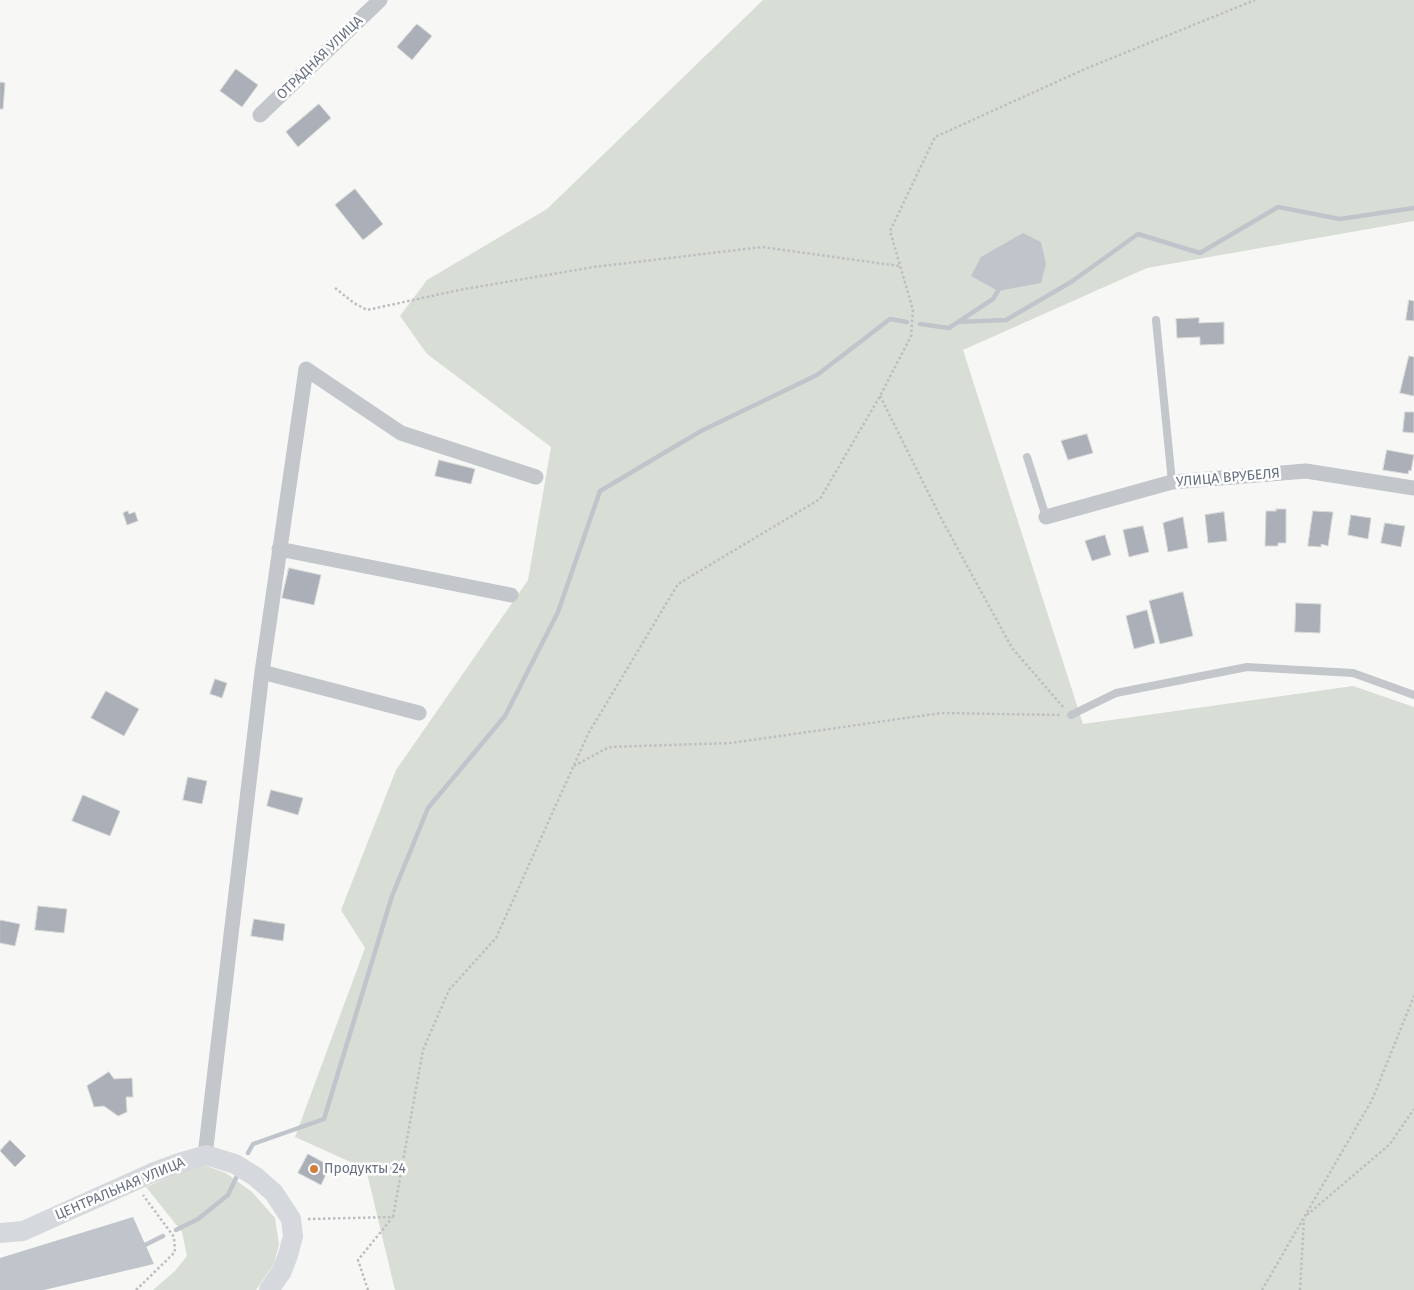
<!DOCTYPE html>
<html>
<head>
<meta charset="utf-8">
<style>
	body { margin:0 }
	canvas { display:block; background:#f7f7f5 }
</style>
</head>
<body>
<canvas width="1414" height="1290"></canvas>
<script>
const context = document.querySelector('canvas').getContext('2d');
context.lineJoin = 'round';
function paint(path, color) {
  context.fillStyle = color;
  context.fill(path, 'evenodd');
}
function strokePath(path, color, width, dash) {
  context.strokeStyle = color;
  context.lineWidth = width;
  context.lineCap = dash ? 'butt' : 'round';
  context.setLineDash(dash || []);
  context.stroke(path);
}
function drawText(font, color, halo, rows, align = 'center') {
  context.font = font + ' "Fira Sans",sans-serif';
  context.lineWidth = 5;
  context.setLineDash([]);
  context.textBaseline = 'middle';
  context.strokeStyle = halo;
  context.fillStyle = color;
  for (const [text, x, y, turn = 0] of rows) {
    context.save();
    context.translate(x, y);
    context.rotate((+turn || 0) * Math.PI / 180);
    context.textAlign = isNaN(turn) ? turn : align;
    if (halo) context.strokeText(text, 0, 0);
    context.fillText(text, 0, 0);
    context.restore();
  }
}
paint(new Path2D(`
	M763 0H1414V221L1147 268 963 350 1083 724 1353 686 1414 707V1290H395L366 1169 295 1137 365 948 341 910 396 770 528 580 551 447 427 354 400 316 427 280 547 209Z
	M201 1164 226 1173 252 1192 275 1218 279 1244 274 1264 256 1290H153L175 1271 187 1256 182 1232 146 1187Z`), '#d8ded6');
paint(new Path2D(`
	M1023 233 1041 242 1046 264 1041 283 998 291 971 276 981 257Z
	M133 1217 154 1264 44 1290H0V1258Z`), '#c0c5cb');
strokePath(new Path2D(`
	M958 322 1006 320 1071 282 1138 234 1200 253 1278 207 1340 219 1414 208
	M920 324 949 328 993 299 998 291
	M248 1153 253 1144 324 1119 392 896 428 808 505 716 558 612 600 491 701 431 817 375 890 319 907 322
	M176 1230 198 1219 228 1195 237 1176
	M145 1245 163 1236`), '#c0c5cb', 4.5);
const building = new Path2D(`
	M417 24 432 36 412 60 397 47Z
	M236 69 258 85 242 107 220 91Z
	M0 82 5 83 3 109H0Z
	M319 104 331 118 298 147 286 132Z
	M355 189 383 224 363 240 335 205Z
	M1409 300 1414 301V321L1406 320Z
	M1199 318V323L1224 322V344L1200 345V337L1177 338 1176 319Z
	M1409 356 1414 357V396L1400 393Z
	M1405 412H1414V433L1403 432Z
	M1087 434 1093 453 1068 460 1061 441Z
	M1387 450 1414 455 1411 471 1409 470 1408 474 1383 470Z
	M439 460 475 469 471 484 435 476Z
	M1276 509H1286V543H1278V546H1265L1266 511H1276Z
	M128 511 129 514 135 512 138 521 127 525 123 513Z
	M1313 511 1333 512 1328 546 1321 544V547L1308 546Z
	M1224 512 1227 541 1208 543 1205 515Z
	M1351 515 1371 518 1368 539 1348 535Z
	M1183 517 1188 548 1168 552 1163 523Z
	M1385 523 1405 526 1401 547 1381 543Z
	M1143 526 1149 552 1129 557 1123 530Z
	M1105 535 1111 555 1092 561 1085 541Z
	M289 568 321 575 314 605 282 598Z
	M1183 592 1193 636 1160 644 1149 601Z
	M1296 603 1321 604 1320 633 1295 632Z
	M1147 610 1155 643 1134 649 1126 616Z
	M215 679 227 683 222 698 210 694Z
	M106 691 139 709 124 736 91 718Z
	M188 777 207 781 202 804 183 800Z
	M271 790 303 798 298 815 267 806Z
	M83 795 120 811 110 836 72 821Z
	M38 906 67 909 64 933 35 930Z
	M254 919 285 924 283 941 251 936Z
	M0 920 20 924 15 946 0 943Z
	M109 1072 114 1079 132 1078 133 1097H126L127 1112 118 1116 104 1106 94 1107 87 1086Z
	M10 1140 26 1156 15 1167 0 1151Z
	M308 1154 330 1166 321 1185 298 1173Z`);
paint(building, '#abafb7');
strokePath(building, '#d8d9d7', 1);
strokePath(new Path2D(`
	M335 288 354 303 367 310 459 290 594 267 762 247 899 266
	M880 396 942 520 1012 648 1064 708
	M574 766 609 747 731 743 941 713 1062 715
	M1307 1215 1390 1144 1414 1109
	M308 1219 393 1217 423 1050 449 990 496 938 588 734 678 584 820 499 880 396 911 336 913 310 890 231 935 137 1085 69 1255 0
	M136 1290 175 1252 174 1237 143 1195
	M368 1290 358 1260 392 1218
	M1262 1290 1372 1100 1414 996
	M1300 1290 1304 1219`), '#bdbec1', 2.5, [2.5, 2.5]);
strokePath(new Path2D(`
	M1156 320 1172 482
	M1027 457 1046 517
	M1071 715 1116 693 1247 667 1353 673 1414 695`), '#c3c6ca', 8);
strokePath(new Path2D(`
	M260 115 380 0
	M1046 517 1172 482 1306 471 1414 488
	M279 549 511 595
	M262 672 419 713
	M206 1155V1147L262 672 306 369 401 433 536 477`), '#c3c6ca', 15);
strokePath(new Path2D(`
	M0 1233 23 1231 152 1173 182 1162 206 1155 235 1164 256 1177 274 1193 291 1219 293 1236 288 1255 282 1271 269 1290`), '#d5d8dc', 20);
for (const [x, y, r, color] of [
	[314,1169,5,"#d17d3b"]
]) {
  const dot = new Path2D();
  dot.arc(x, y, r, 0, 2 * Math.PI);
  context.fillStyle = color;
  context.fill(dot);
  strokePath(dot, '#fff', 2);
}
drawText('14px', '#697283', '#fff', [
	["ОТРАДНАЯ УЛИЦА",320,58,-44],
	["УЛИЦА ВРУБЕЛЯ",1228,478,-5],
	["ЦЕНТРАЛЬНАЯ УЛИЦА",120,1189,-23]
]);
drawText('14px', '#697283', '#fff', [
	["Продукты 24",324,1169]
], 'left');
</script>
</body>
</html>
